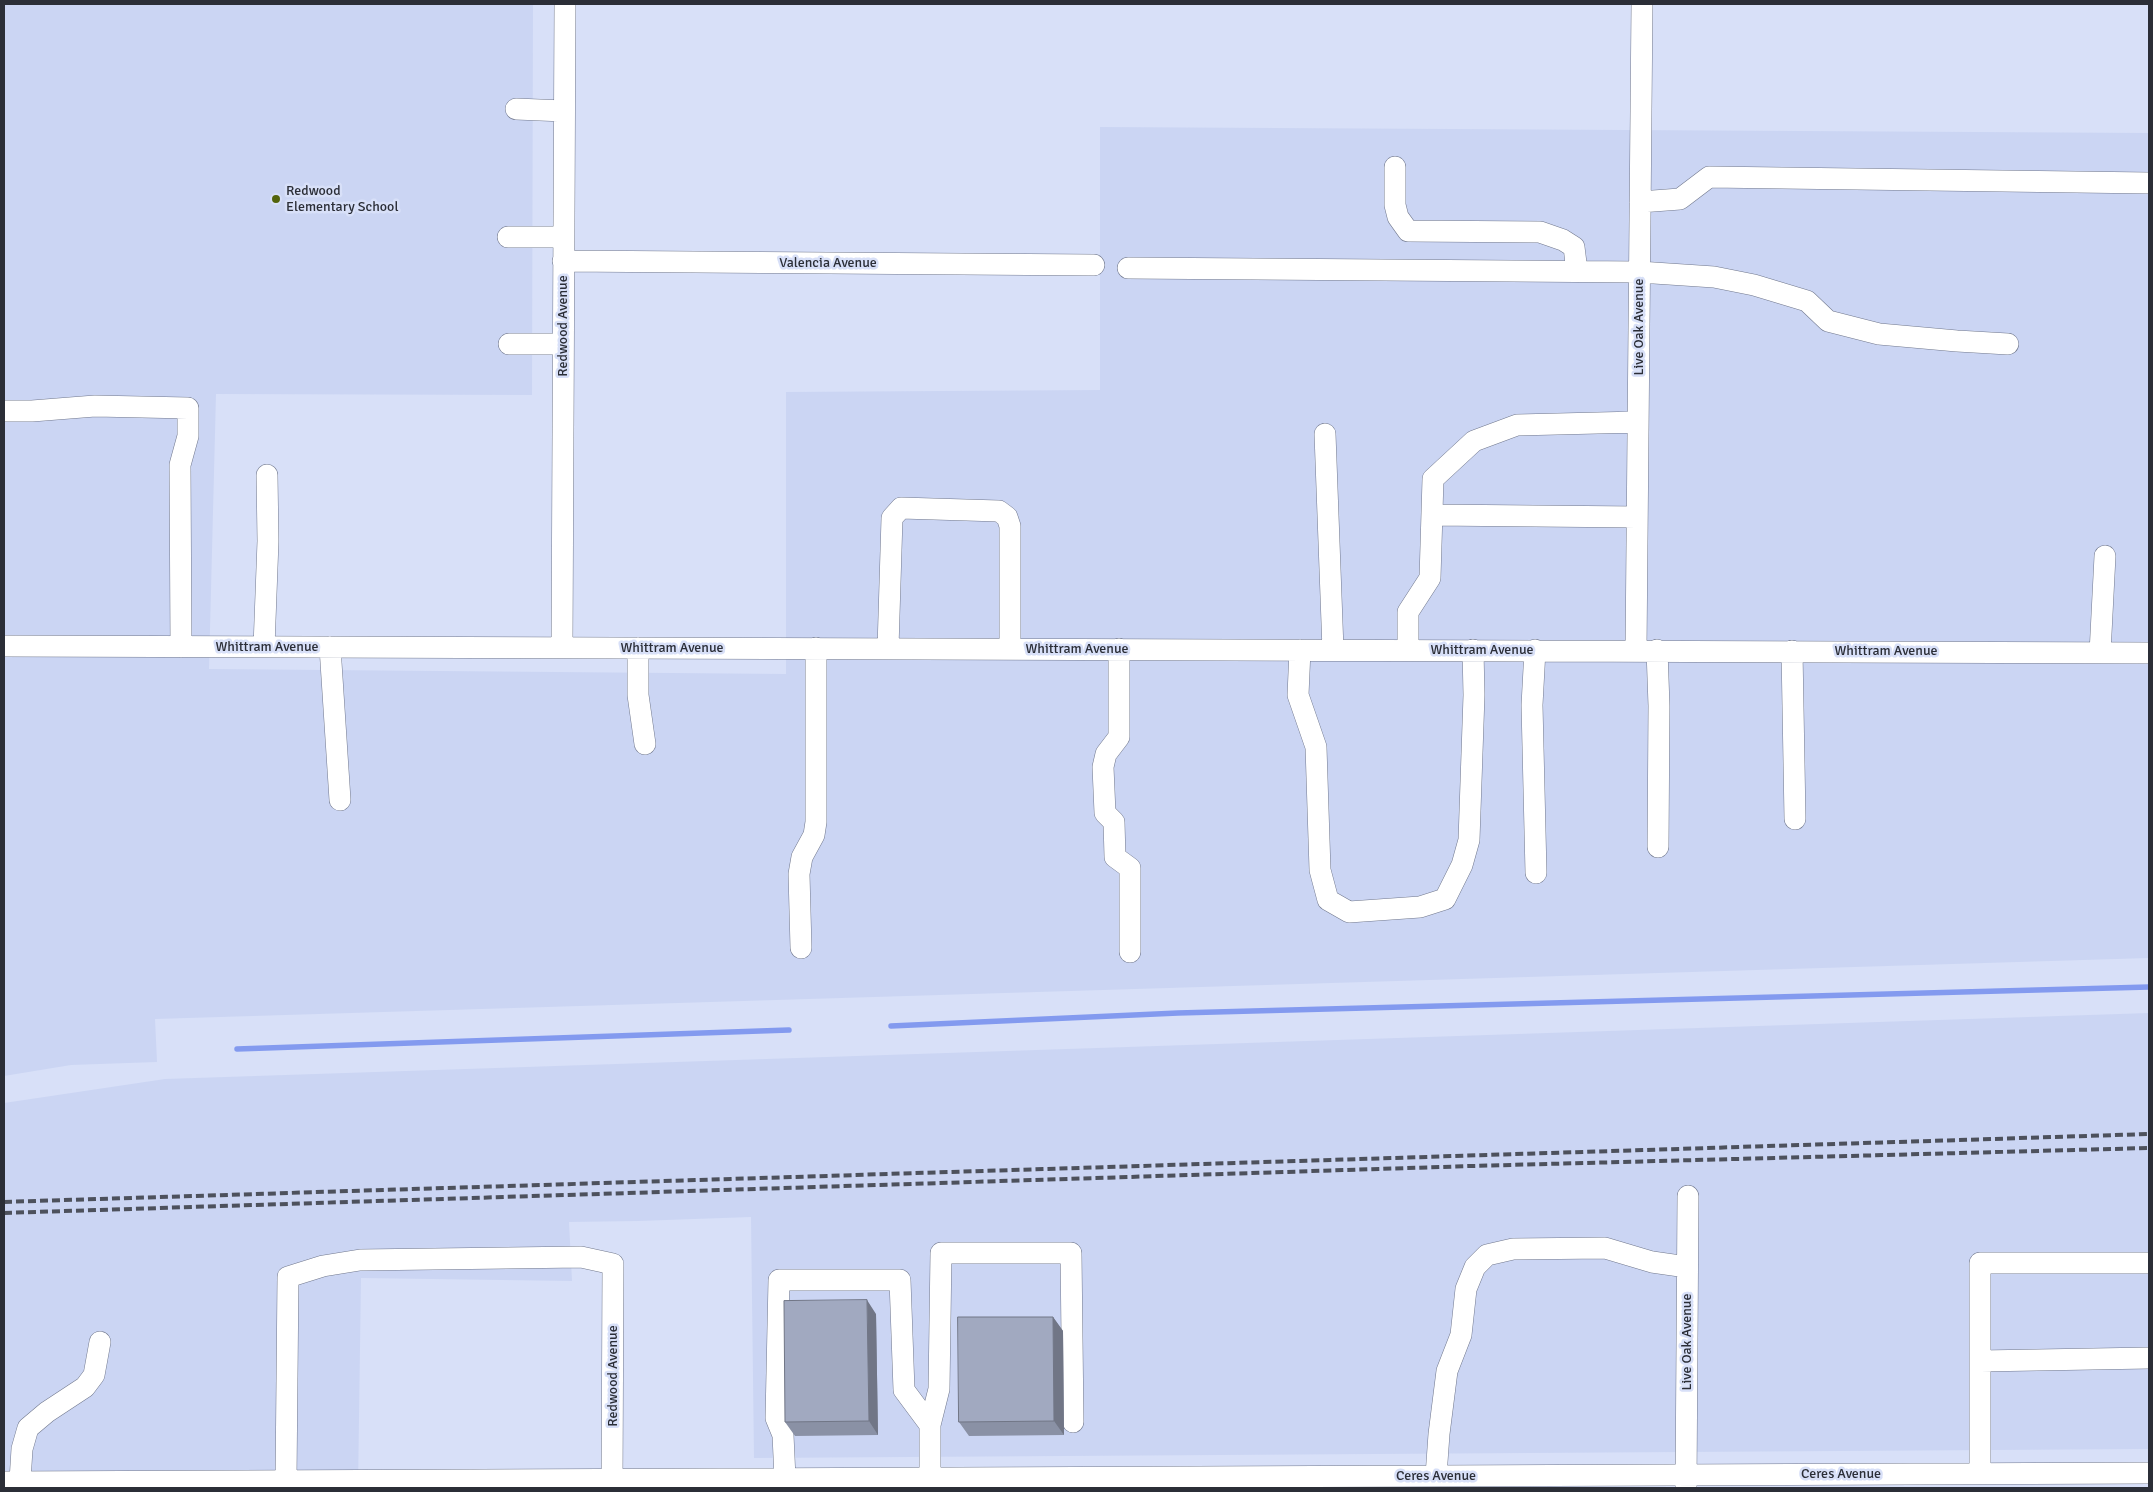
<!DOCTYPE html>
<html>
<head>
<meta charset="utf-8">
<style>
	body { margin:0 }
	#map { position:relative; width:2153px; height:1492px; overflow:hidden; background:#d8e0f8; font-family:Signika,sans-serif }
	canvas { display:block }
	.frame { position:absolute; inset:0; border:5px solid #2b2e37; pointer-events:none }
</style>
</head>
<body>
<div id="map">
<canvas width="2153" height="1492"></canvas>
<div class="frame"></div>
</div>
<script>
const context = document.querySelector('canvas').getContext('2d');
context.lineJoin = 'round';
function paint(path, color) {
  context.fillStyle = color;
  context.fill(path, 'evenodd');
}
function strokePath(path, color, width, dash) {
  context.strokeStyle = color;
  context.lineWidth = width;
  context.lineCap = dash ? 'butt' : 'round';
  context.setLineDash(dash || []);
  context.stroke(path);
}
function drawText(font, color, halo, rows, align = 'center') {
  context.font = font + ' Signika,sans-serif';
  context.lineWidth = 5;
  context.setLineDash([]);
  context.textBaseline = 'middle';
  context.strokeStyle = halo;
  context.fillStyle = color;
  for (const [text, x, y, turn = 0] of rows) {
    context.save();
    context.translate(x, y);
    context.rotate((+turn || 0) * Math.PI / 180);
    context.textAlign = isNaN(turn) ? turn : align;
    if (halo) context.strokeText(text, 0, 0);
    context.fillText(text, 0, 0);
    context.restore();
  }
}
paint(new Path2D(`
	M4 4H533L532 395 216 394 209 669 786 674V392L1100 390V127L2149 133V958L155 1019 157 1062 71 1065 4 1076Z
	M2149 1013V1449L754 1458 751 1217 638 1221 569 1222 572 1281 361 1278 358 1488H4V1103L165 1079Z`), '#cbd5f3');
strokePath(new Path2D(`
	M891 1026 1178 1013 2149 987
	M237 1049 789 1030`), '#839aef', 5.5);
const minor = new Path2D(`
	M516 109 564 111
	M1395 167V205L1398 217 1408 231 1540 232 1563 240 1574 247 1577 271
	M1640 202 1680 199 1709 177 2149 183
	M508 237H563
	M563 261 1094 265
	M1128 268 1639 272 1714 277 1754 285 1807 301 1828 321 1879 334 1957 341 2008 344
	M509 344H563
	M4 411H32L95 406 188 408V436L180 465 181 647
	M1325 434 1333 650
	M1432 515 1637 517
	M4 646 2149 653
	M264 647 268 541 267 475
	M330 647 340 800
	M562 647 565 4
	M638 648V695L645 744
	M888 648 892 518 901 508 999 511 1007 517 1010 526V649
	M1119 649V737L1106 754 1103 767 1105 813 1114 822 1115 857 1130 868V952
	M1300 650 1298 695 1316 747 1320 870 1328 900 1349 912 1420 907 1445 899 1462 865 1469 840 1474 695 1473 650
	M1408 650V612L1430 578 1433 479 1474 441 1517 425 1638 422
	M1535 650 1532 705 1536 873
	M1636 650 1642 4
	M1657 650 1659 706 1658 847
	M1792 651 1795 819
	M2100 653 2105 556
	M801 948 799 874 802 857 814 835 816 822V648
	M1981 1361 2149 1358
	M1980 1473V1263H2149
	M1436 1476 1439 1434 1447 1371 1461 1335 1466 1289 1475 1267 1487 1255 1513 1249 1605 1248 1652 1262 1687 1267
	M785 1478 783 1435 776 1418 779 1280H900L904 1390 930 1425
	M930 1478V1425L939 1389 941 1253H1071L1073 1422
	M286 1480 288 1277 323 1266 360 1260 581 1257 613 1264 612 1488
	M20 1481 22 1449 28 1428 47 1412 85 1387 94 1375 100 1342
	M4 1482 2149 1473
	M1686 1488 1688 1196`);
strokePath(minor, '#71788d', 22);
strokePath(minor, '#fff', 21);
strokePath(new Path2D(`
	M4 1202 2149 1134
	M4 1213 1471 1166 2149 1148`), '#4d515c', 4, [8, 4]);
paint(new Path2D(`
	M876 1314 878 1435 795 1436 785 1422Z
	M1053 1317 1063 1331 1064 1435 969 1436 959 1422Z`), '#8a91a5');
paint(new Path2D(`
	M867 1300 876 1314 878 1435 869 1421Z
	M1053 1317 1063 1331 1064 1435 1054 1421Z`), '#717686');
const building = new Path2D(`
	M867 1300 869 1421 785 1422 784 1301Z
	M958 1317H1053L1054 1421 959 1422Z`);
paint(building, '#a1a9c0');
strokePath(building, '#717686', 1);
for (const [x, y, r, color] of [
	[276,199,5,"#53640c"]
]) {
  const dot = new Path2D();
  dot.arc(x, y, r, 0, 2 * Math.PI);
  context.fillStyle = color;
  context.fill(dot);
  strokePath(dot, '#d8e0f8', 2);
}
drawText('14px', '#2b2e37', '#d8e0f8', [
	["Redwood",286,191],
	["Elementary School",286,207]
], 'left');
drawText('14px', '#2b2e37', '#d8e0f8', [
	["Valencia Avenue",828,263],
	["Redwood Avenue",563,326,-90],
	["Live Oak Avenue",1639,327,-90],
	["Whittram Avenue",267,647],
	["Whittram Avenue",672,648],
	["Whittram Avenue",1077,649],
	["Whittram Avenue",1482,650],
	["Whittram Avenue",1886,651],
	["Live Oak Avenue",1687,1342,-90],
	["Redwood Avenue",613,1376,-90],
	["Ceres Avenue",1841,1474],
	["Ceres Avenue",1436,1476]
]);
</script>
</body>
</html>
